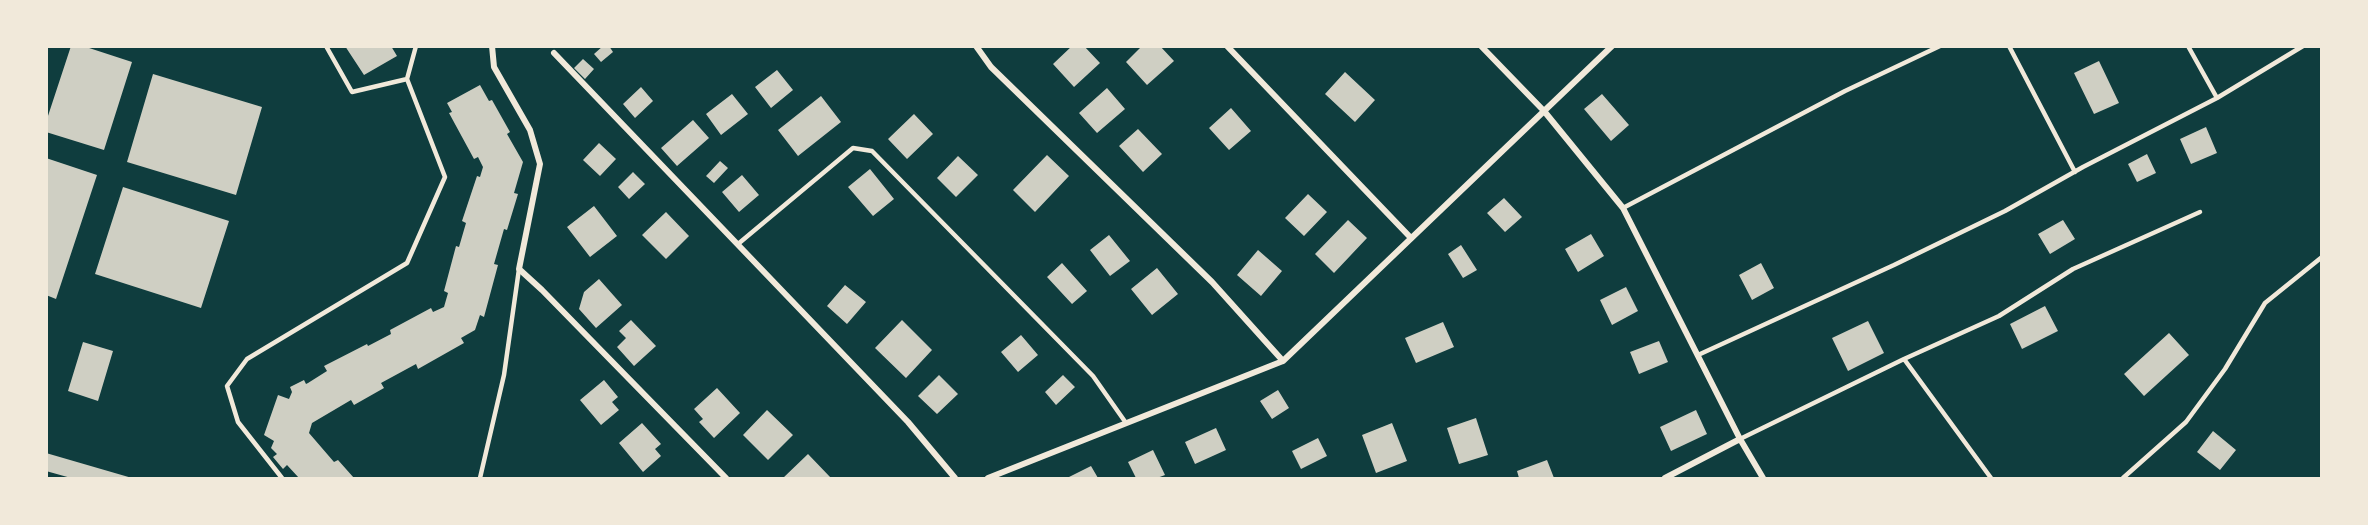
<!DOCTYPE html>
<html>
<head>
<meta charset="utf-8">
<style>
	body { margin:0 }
	#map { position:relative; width:2368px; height:525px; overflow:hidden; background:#0f3d3e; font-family:"Fira Sans Condensed",sans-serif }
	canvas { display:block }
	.frame { position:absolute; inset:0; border:48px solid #f1e9da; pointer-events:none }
</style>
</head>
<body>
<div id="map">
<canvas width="2368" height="525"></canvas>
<div class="frame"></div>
</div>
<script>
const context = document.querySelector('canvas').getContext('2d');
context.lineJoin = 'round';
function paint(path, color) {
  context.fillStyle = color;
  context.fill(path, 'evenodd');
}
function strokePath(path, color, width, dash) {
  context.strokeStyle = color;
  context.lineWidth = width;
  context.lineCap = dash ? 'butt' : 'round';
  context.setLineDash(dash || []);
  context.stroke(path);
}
paint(new Path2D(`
	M71 46H83L132 62 104 150 46 132V122Z
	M345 46H391L397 56 364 75Z
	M603 46H609L613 52 601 62 594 54Z
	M1072 46H1084L1100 63 1074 87 1053 64Z
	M1142 46H1160L1174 61 1147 85 1126 62Z
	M583 59 594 69 585 79 574 68Z
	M2099 61 2119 103 2094 114 2074 73Z
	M777 70 793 90 771 108 755 87Z
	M1345 72 1375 100 1355 122 1325 94Z
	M153 74 262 107 236 195 127 162Z
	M480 85 489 101 492 100 510 132 507 134 523 162 514 193 518 194 507 230 504 229 494 264 498 265 484 317 480 315 475 330 461 338 464 343 418 369 416 364 381 383 384 388 354 405 351 400 312 423 309 433 334 462 338 460 354 478H299L287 465 283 469 273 457 277 454 271 448 274 441 264 435 278 395 289 399 292 392 290 387 304 380 306 384 308 383 327 371 324 366 367 344 368 346 391 334 390 330 431 308 433 312 444 307 448 293 444 291 456 246 459 247 466 223 462 221 477 176 480 177 483 167 478 157 474 159 449 113 452 112 447 103Z
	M641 87 653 101 635 118 623 104Z
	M1107 88 1125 109 1097 133 1079 113Z
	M732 94 748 114 721 135 706 114Z
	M1602 94 1629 125 1611 141 1584 109Z
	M821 96 841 122 798 156 778 130Z
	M1231 108 1251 131 1229 150 1209 128Z
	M914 114 933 134 907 159 888 139Z
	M693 120 709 138 677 166 661 148Z
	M2206 127 2217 153 2191 164 2180 139Z
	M1138 129 1162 154 1143 172 1119 146Z
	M599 143 616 159 600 176 583 160Z
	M2147 154 2156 173 2137 182 2128 164Z
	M1047 155 1069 176 1035 212 1013 190Z
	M958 156 978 175 956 197 937 178Z
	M46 158 97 175 56 299 46 295Z
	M720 161 728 168 714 183 706 176Z
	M870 169 894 199 873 216 848 187Z
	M633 172 645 184 629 199 618 187Z
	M742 175 759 195 739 212 722 192Z
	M123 187 229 221 201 308 95 274Z
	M1308 194 1327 212 1304 236 1285 218Z
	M1504 198 1522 217 1505 232 1487 213Z
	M594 206 617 236 590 257 567 227Z
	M666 212 689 236 666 259 642 235Z
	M1348 220 1367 238 1334 273 1315 254Z
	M2063 220 2075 239 2050 254 2038 234Z
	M1591 234 1604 256 1578 272 1565 249Z
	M1109 235 1130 261 1110 276 1090 250Z
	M1461 245 1477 270 1463 278 1448 254Z
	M1258 250 1282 271 1261 296 1237 275Z
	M1062 263 1087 291 1072 304 1047 277Z
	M1761 263 1774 288 1752 300 1739 275Z
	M1157 268 1178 294 1152 315 1131 289Z
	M599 279 622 305 596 328 579 309 584 292Z
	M845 285 866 302 847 324 827 306Z
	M1626 287 1638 311 1612 325 1600 300Z
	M2045 306 2058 331 2022 349 2010 324Z
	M631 320 656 346 634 366 617 347 626 338 619 331Z
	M902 320 932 350 906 378 875 348Z
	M1868 321 1884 353 1848 371 1832 338Z
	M1443 322 1454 347 1416 363 1405 338Z
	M2169 333 2189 355 2144 396 2124 374Z
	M1021 335 1038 355 1018 372 1001 352Z
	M1659 341 1668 362 1639 374 1630 352Z
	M83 342 113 351 98 401 68 391Z
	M939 375 958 394 937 414 918 396Z
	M1063 375 1075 387 1056 405 1045 392Z
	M604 380 618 397 612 402 619 410 601 425 580 400Z
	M717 388 740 413 714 438 699 422 703 419 694 409Z
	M1278 390 1289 408 1272 419 1260 401Z
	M767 410 793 435 768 460 743 435Z
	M1696 410 1707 434 1671 451 1660 427Z
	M1476 418 1488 455 1459 464 1447 428Z
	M642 423 661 444 655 449 661 456 643 472 619 443Z
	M1392 423 1407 461 1376 473 1362 435Z
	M1216 428 1226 450 1195 464 1185 442Z
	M2213 431 2236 450 2220 470 2197 452Z
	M1318 438 1327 456 1301 469 1292 451Z
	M1153 450 1165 475 1157 478H1136L1128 462Z
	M46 453 132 478H71L46 471Z
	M808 454 831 478H783Z
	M1547 460 1554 478H1519L1517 471Z
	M1091 466 1098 478H1067Z`), '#cfcfc3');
strokePath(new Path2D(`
	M326 46 352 92 407 79
	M2009 46 2075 172
	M2188 46 2217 98
	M1623 208 1845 91 1940 46
	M738 244 853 148 872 151 1093 376 1126 423
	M1698 355 1894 265 2005 211 2083 167 2217 98 2303 46
	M1904 359 1999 316 2073 269 2200 212
	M1740 439 1904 359 1991 478
	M282 478 238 422 227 386 247 359 407 263 445 177 407 79 416 46
	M480 478 504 375 519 269
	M2123 478 2186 422 2225 369 2265 303 2322 257`), '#f1e9da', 4.5);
strokePath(new Path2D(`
	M492 46 494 67 530 130 540 164 519 269 542 290 726 478
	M976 46 991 67 1212 282 1283 361
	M1227 46 1411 238
	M1481 46 1544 111 1623 208 1740 439 1763 478
	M554 53 908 422 955 478
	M988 478 1283 361 1612 46
	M1665 478 1740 439`), '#f1e9da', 6);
</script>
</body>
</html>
